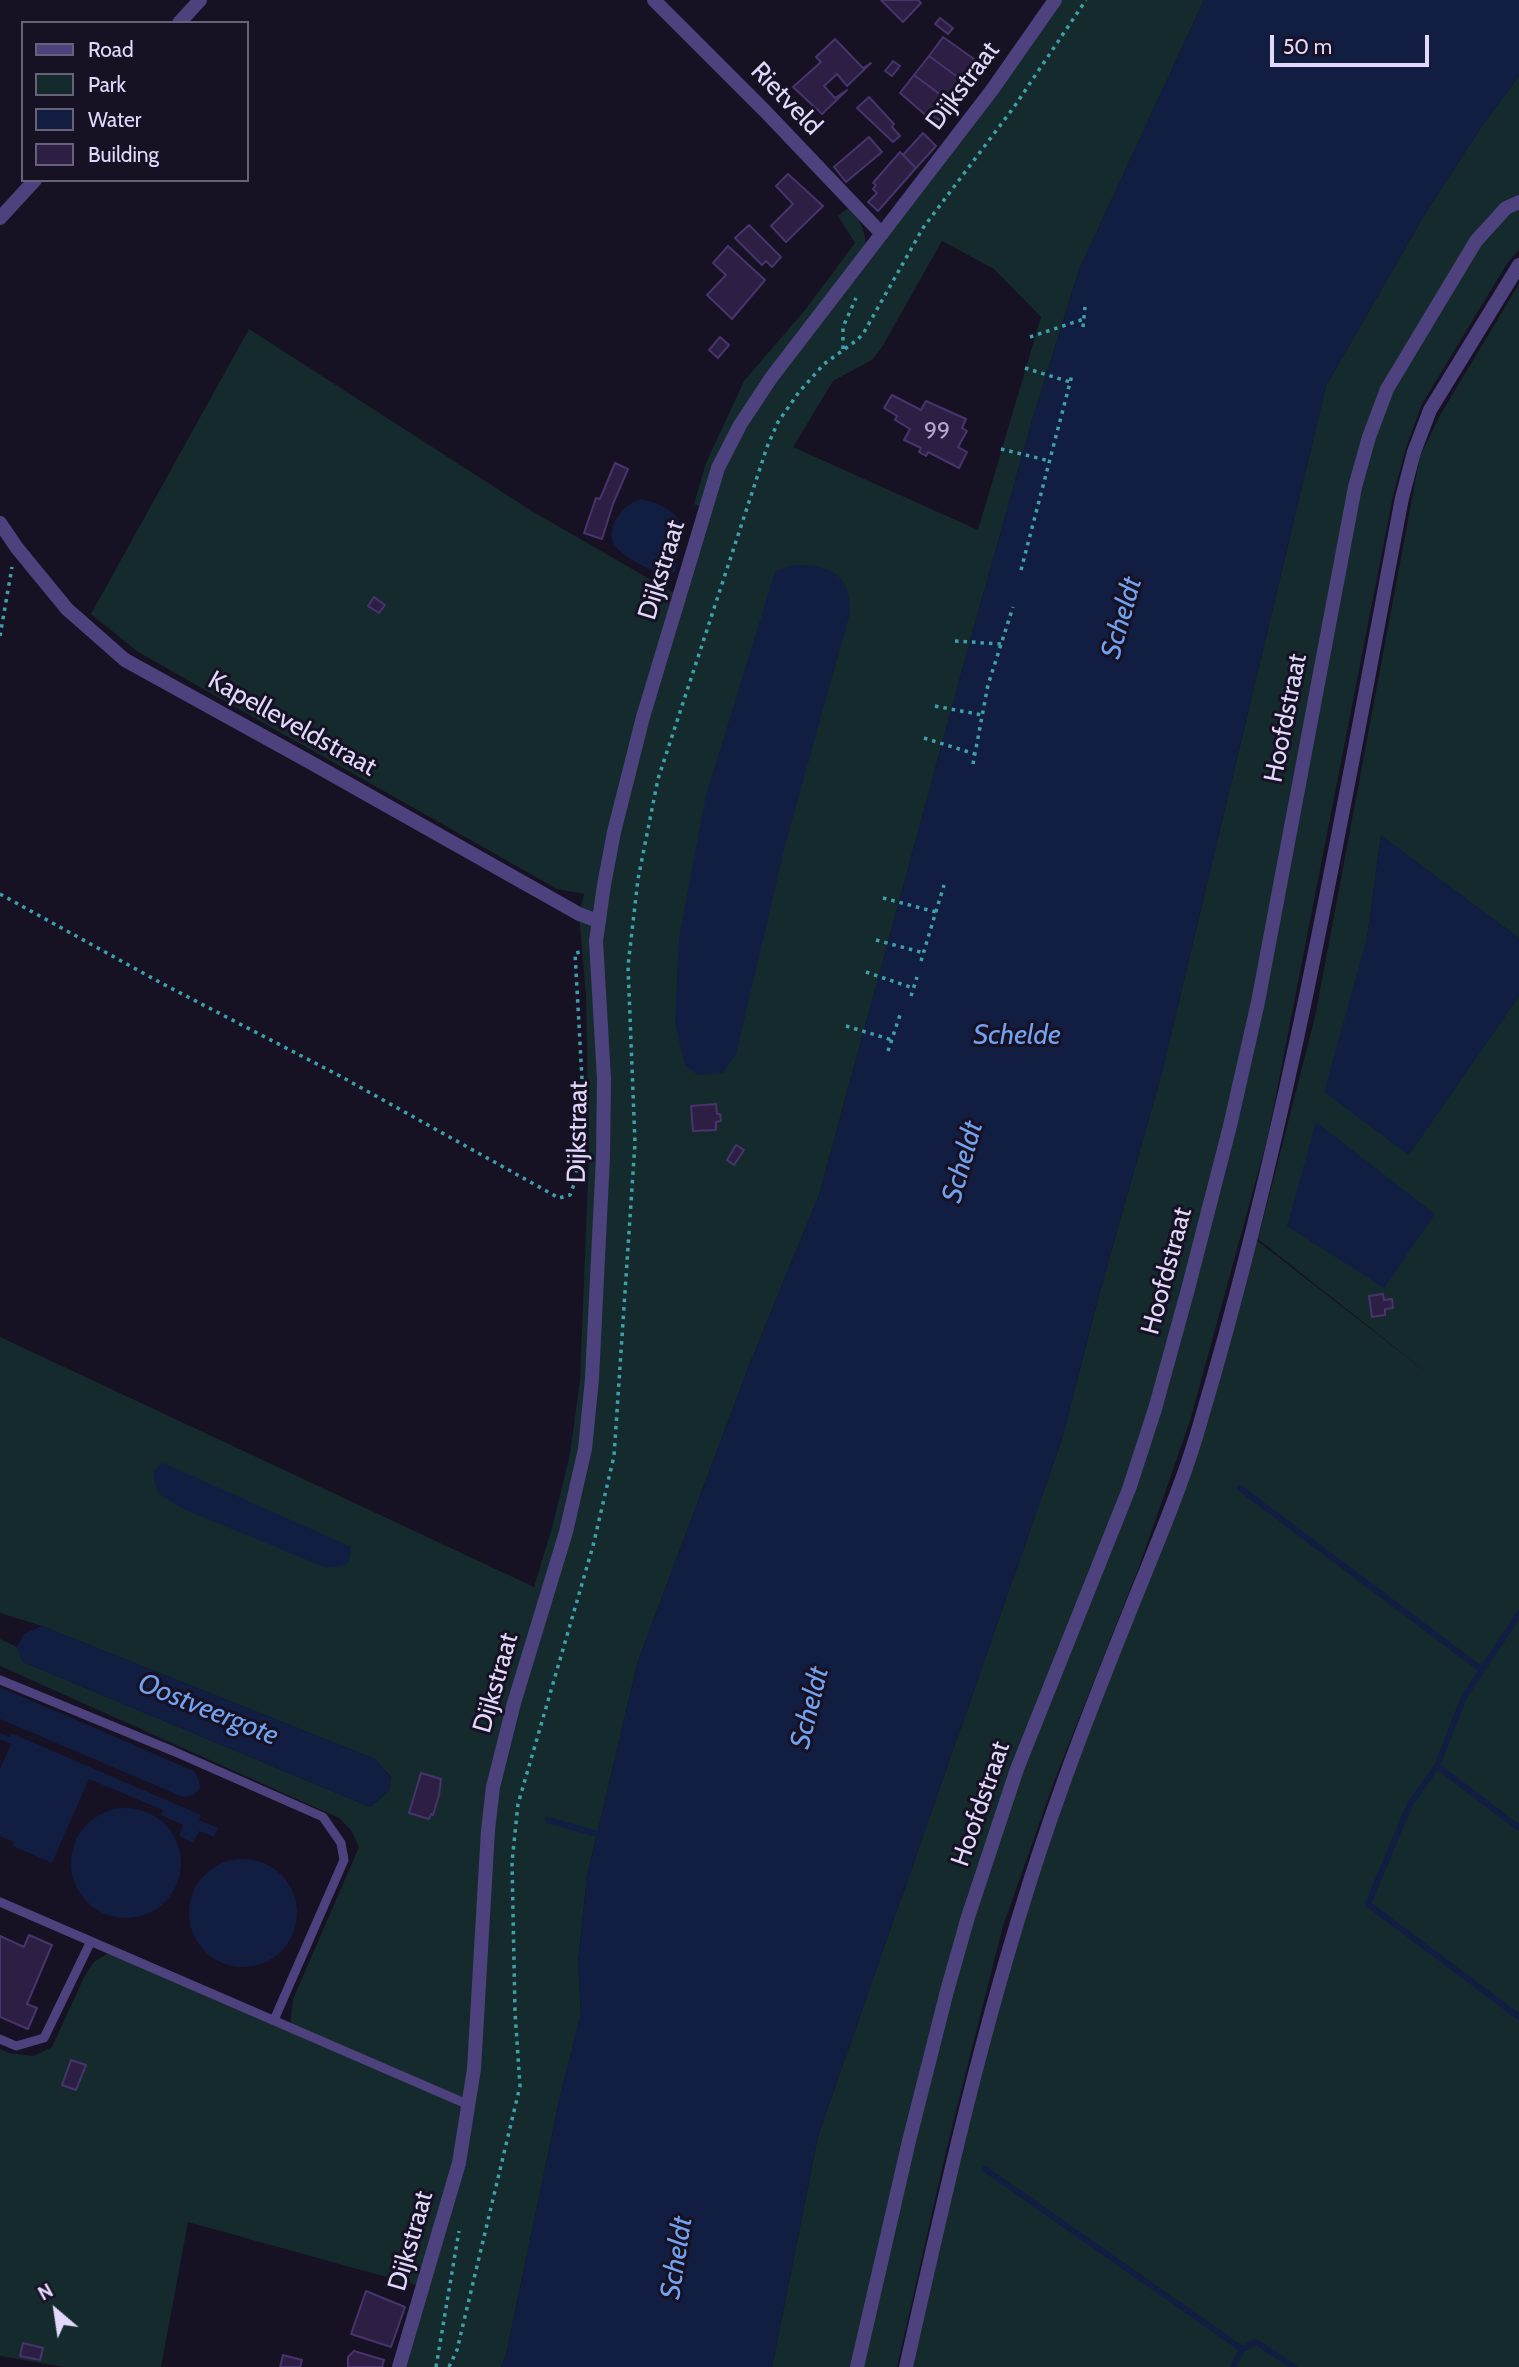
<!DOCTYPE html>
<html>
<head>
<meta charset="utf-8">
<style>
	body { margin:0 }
	#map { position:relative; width:1519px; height:2367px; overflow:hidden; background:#171124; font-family:Cabin,sans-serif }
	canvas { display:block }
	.legend { position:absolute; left:21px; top:21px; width:228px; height:161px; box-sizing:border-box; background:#171124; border:2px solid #68617a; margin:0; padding:9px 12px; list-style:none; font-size:21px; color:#e1d8fb }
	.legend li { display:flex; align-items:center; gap:14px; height:35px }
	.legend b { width:35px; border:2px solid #68617a }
	.north { position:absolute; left:21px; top:2276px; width:70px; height:70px; -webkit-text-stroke:5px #171124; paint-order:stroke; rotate:331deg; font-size:19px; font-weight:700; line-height:28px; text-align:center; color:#e1d8fb }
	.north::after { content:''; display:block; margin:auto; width:24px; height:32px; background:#e1d8fb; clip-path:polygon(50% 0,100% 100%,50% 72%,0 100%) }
	.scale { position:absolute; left:1270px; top:35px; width:159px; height:32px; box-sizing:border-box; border:4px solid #e1d8fb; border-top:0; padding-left:9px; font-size:21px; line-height:24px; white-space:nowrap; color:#e1d8fb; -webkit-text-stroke:5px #171124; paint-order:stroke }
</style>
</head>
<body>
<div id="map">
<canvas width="1519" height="2367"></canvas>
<ul class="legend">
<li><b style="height:9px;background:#4d427d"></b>Road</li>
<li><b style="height:19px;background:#152a2d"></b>Park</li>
<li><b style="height:19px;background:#121d42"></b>Water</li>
<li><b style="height:19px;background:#2c1f43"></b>Building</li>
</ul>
<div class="north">N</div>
<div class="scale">50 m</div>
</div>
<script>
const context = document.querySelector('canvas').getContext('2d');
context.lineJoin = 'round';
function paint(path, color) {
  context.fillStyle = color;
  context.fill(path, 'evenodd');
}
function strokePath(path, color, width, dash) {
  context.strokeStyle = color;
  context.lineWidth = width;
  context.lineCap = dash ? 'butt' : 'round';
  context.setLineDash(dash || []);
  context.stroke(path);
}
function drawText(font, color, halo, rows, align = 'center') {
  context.font = font + ' Cabin,sans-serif';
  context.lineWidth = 6;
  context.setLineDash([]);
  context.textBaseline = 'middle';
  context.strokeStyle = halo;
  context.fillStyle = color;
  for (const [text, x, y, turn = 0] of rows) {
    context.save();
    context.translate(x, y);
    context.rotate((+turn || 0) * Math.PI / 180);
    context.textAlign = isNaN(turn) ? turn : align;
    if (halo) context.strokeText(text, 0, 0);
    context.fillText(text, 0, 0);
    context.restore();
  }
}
paint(new Path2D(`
	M1061 0H1204L1079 270 1032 421 970 641 819 1195 748 1368 638 1661 587 1876 578 1963 581 2014 561 2092 506 2355 501 2367H399L422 2287 188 2222 161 2367H64L0 2356V2049L9 2053 34 2056 52 2047 85 1975 94 1962 113 1950 290 2027 293 1999 359 1847 351 1830 339 1818 0 1666V1639L17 1647 23 1662 370 1807 389 1791 391 1777 375 1759 42 1626 0 1613V1337L534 1587 552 1528 570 1454 580 1380 589 1156 586 995 579 914 584 894 557 889 138 652 91 614 249 329 530 510 679 596 705 509 694 504 706 463 744 381 805 310 855 243 838 216 848 208C860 220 865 229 866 246ZM942 241 994 269 1041 317 978 530 793 447 833 381 872 360 882 347Z
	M1519 76V250L1508 262 1422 404 1406 448 1393 496 1268 1136 1190 1421 1139 1567 1055 1779 1003 1926 947 2147 897 2367H772L818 2136 1062 1439 1099 1295 1162 1072 1326 386 1426 212 1482 126Z
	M1519 284V938L1381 836 1367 938 1409 1154 1519 996V2367H906L1014 1931 1174 1506 1251 1236 1435 1379 1258 1239 1315 1017 1420 456 1440 415Z`), '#152a2d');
paint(new Path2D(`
	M1204 0H1519V76L1482 126 1426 212 1326 386 1162 1072 1099 1295 1062 1439 818 2136 772 2367H501L506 2355 561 2092 581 2014 578 1963 587 1876 638 1661 748 1368 819 1195 970 641 1032 421 1079 270Z
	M641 499C656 502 683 512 682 532 682 546 676 554 676 570L670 576C658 575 623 557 616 547 602 529 624 503 641 499Z
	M791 565C827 565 851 571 850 613L786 842 736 1054 723 1073 698 1075 685 1065 675 1023 679 938 706 795 775 572Z
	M1381 835 1519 938V996L1409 1155 1324 1092 1367 938Z
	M1316 1122 1435 1214 1384 1288 1287 1226Z
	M163 1463 351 1547 349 1562 342 1566 327 1568 183 1509 159 1494 154 1480V1470Z
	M42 1626 375 1759 391 1778 389 1791 370 1807 23 1662 17 1647 24 1634Z
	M0 1687 194 1771 199 1780 200 1788 194 1795 183 1797 0 1719Z
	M0 1733 10 1737 11 1733 201 1815 199 1820 218 1828 214 1837 199 1831 193 1843 179 1836 183 1825 161 1815 163 1810 89 1779 52 1863 13 1846 14 1842 0 1836V1769L11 1744 0 1739Z
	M71 1863a55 55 0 1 1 110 0a55 55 0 1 1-110 0Z
	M189 1913a54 54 0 1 1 108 0a54 54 0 1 1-108 0Z`), '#121d42');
strokePath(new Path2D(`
	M1240 1488 1482 1670
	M1437 1766 1464 1697 1519 1614
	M548 1820 604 1836
	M1519 1828 1437 1766 1410 1804 1368 1904 1519 2017
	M985 2169 1242 2349
	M1233 2367 1242 2349 1256 2342 1294 2367`), '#121d42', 6);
const building = new Path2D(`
	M881 0H918L921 3 903 22Z
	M940 18 953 28 948 34 935 24Z
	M943 37 974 59 971 63 979 69 967 84 929 56Z
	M835 39 863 68 871 63 847 86 837 74 824 86 835 98 847 90 822 114 793 87 821 62 816 57Z
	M929 56 967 84 955 99 950 95 946 99 914 75Z
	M893 61 900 66 892 76 885 71Z
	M914 75 952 103 939 120 931 115 929 118 900 93Z
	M869 97 894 124 892 127 900 136 893 142 857 108Z
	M923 133 936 146 916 168 903 155Z
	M869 137 882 152 846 182 834 167Z
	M900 152 916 168 878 211 868 202 877 193 873 189 876 185 873 183Z
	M788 174 823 206 786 242 771 226 793 204 776 186Z
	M749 225 781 257 772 267 766 261 762 265 735 238Z
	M728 246 765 280 732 319 707 295 726 275 713 263Z
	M720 337 729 345 718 358 709 350Z
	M892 395 921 410 926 401 966 419 962 428 967 431 958 447 967 452 959 468 928 452 926 456 919 452 921 448 904 440 910 429 895 420 897 416 884 408Z
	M615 463 628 469 613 504 602 539 584 533 596 498 600 499Z
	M374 597 385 605 379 613 368 606Z
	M716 1104 717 1114H720L721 1121 716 1122V1130L693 1131 691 1106Z
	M736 1145 744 1150 734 1165 727 1160Z
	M1383 1294 1384 1300 1392 1299 1393 1308 1385 1309V1315L1372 1317 1369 1296Z
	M421 1773 441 1779 439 1795 433 1815 431 1814 429 1819 409 1813Z
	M29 1935 52 1945 27 2004 37 2008 28 2029 0 2017V1936L24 1947Z
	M71 2060 86 2065 76 2090 62 2085Z
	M366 2291 405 2307 391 2347 351 2334Z
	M23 2343 43 2348 40 2360 20 2356Z
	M354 2351 384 2360 382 2367H348V2357Z
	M283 2355 302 2360 300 2367H280Z`);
paint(building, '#2c1f43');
strokePath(building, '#47346c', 2);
strokePath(new Path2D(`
	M1083 327 1085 307
	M1030 337 1084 319
	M843 349V327L856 298
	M1025 368 1070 382
	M1001 449 1050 461
	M1021 570 1072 375
	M0 636 12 567
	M955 641 1001 644
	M935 706 982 715
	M924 738 975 754
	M973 764 988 685 1013 607
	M0 894 163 984 340 1076 559 1198 570 1195 576 1179 582 1079 575 953 581 952
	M883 898 936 912
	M876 940 924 953
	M921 961 944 885
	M866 972 913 988
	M911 996 917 977
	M846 1026 892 1040
	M888 1051 901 1012
	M436 2367 459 2231
	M449 2367 457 2350 520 2086 515 2012 512 1862 518 1804 593 1546 614 1456 635 1143 628 966 638 879 658 779 767 447 778 422 799 392 824 364 857 340 863 334 923 228 1014 107 1086 0`), '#3da0aa', 3.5, [3.5, 5]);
strokePath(new Path2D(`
	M0 1680 173 1751 323 1817 341 1843 344 1860 274 2020
	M0 1902 469 2105
	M0 2039 16 2046 44 2038 91 1941`), '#4d427d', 9);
strokePath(new Path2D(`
	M654 0 765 111 882 234
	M179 23 200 0
	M0 218 35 180
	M0 523 17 548 67 609 125 660 308 761 579 914 598 921
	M399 2367 459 2163 474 2069 488 1830 493 1787 514 1703 566 1532 585 1449 592 1379 603 1157 604 1079 596 941 604 885 614 832 643 717 718 468 740 425 771 378 992 90 1055 0
	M857 2367 909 2141 947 1991 968 1917 1017 1769 1129 1489 1155 1409 1188 1289 1230 1126 1258 1002 1355 487 1369 437 1387 389 1476 241 1506 208 1519 202
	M906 2367C950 2171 994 1974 1063 1784 1088 1714 1116 1645 1144 1576 1165 1524 1186 1474 1201 1420 1291 1118 1343 807 1402 498L1414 452 1430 410 1519 265`), '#4d427d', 14);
drawText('23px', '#b4aacd', null, [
	["99",937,432]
]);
drawText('26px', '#e1d8fb', '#171124', [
	["Dijkstraat",963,86,-53],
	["Rietveld",786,99,46],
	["Dijkstraat",662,570,-73],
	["Hoofdstraat",1286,718,-79],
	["Kapelleveldstraat",292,724,29],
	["Dijkstraat",578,1132,-89],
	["Hoofdstraat",1167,1271,-75],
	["Dijkstraat",496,1683,-74],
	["Hoofdstraat",981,1804,-71],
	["Dijkstraat",411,2241,-74]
]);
drawText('italic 28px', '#72a2ef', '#171124', [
	["Scheldt",1122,618,-74],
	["Schelde",1017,1036],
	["Scheldt",963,1162,-74],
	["Scheldt",810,1708,-76],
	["Oostveergote",208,1710,22],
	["Scheldt",677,2258,-81]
]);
</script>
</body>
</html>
